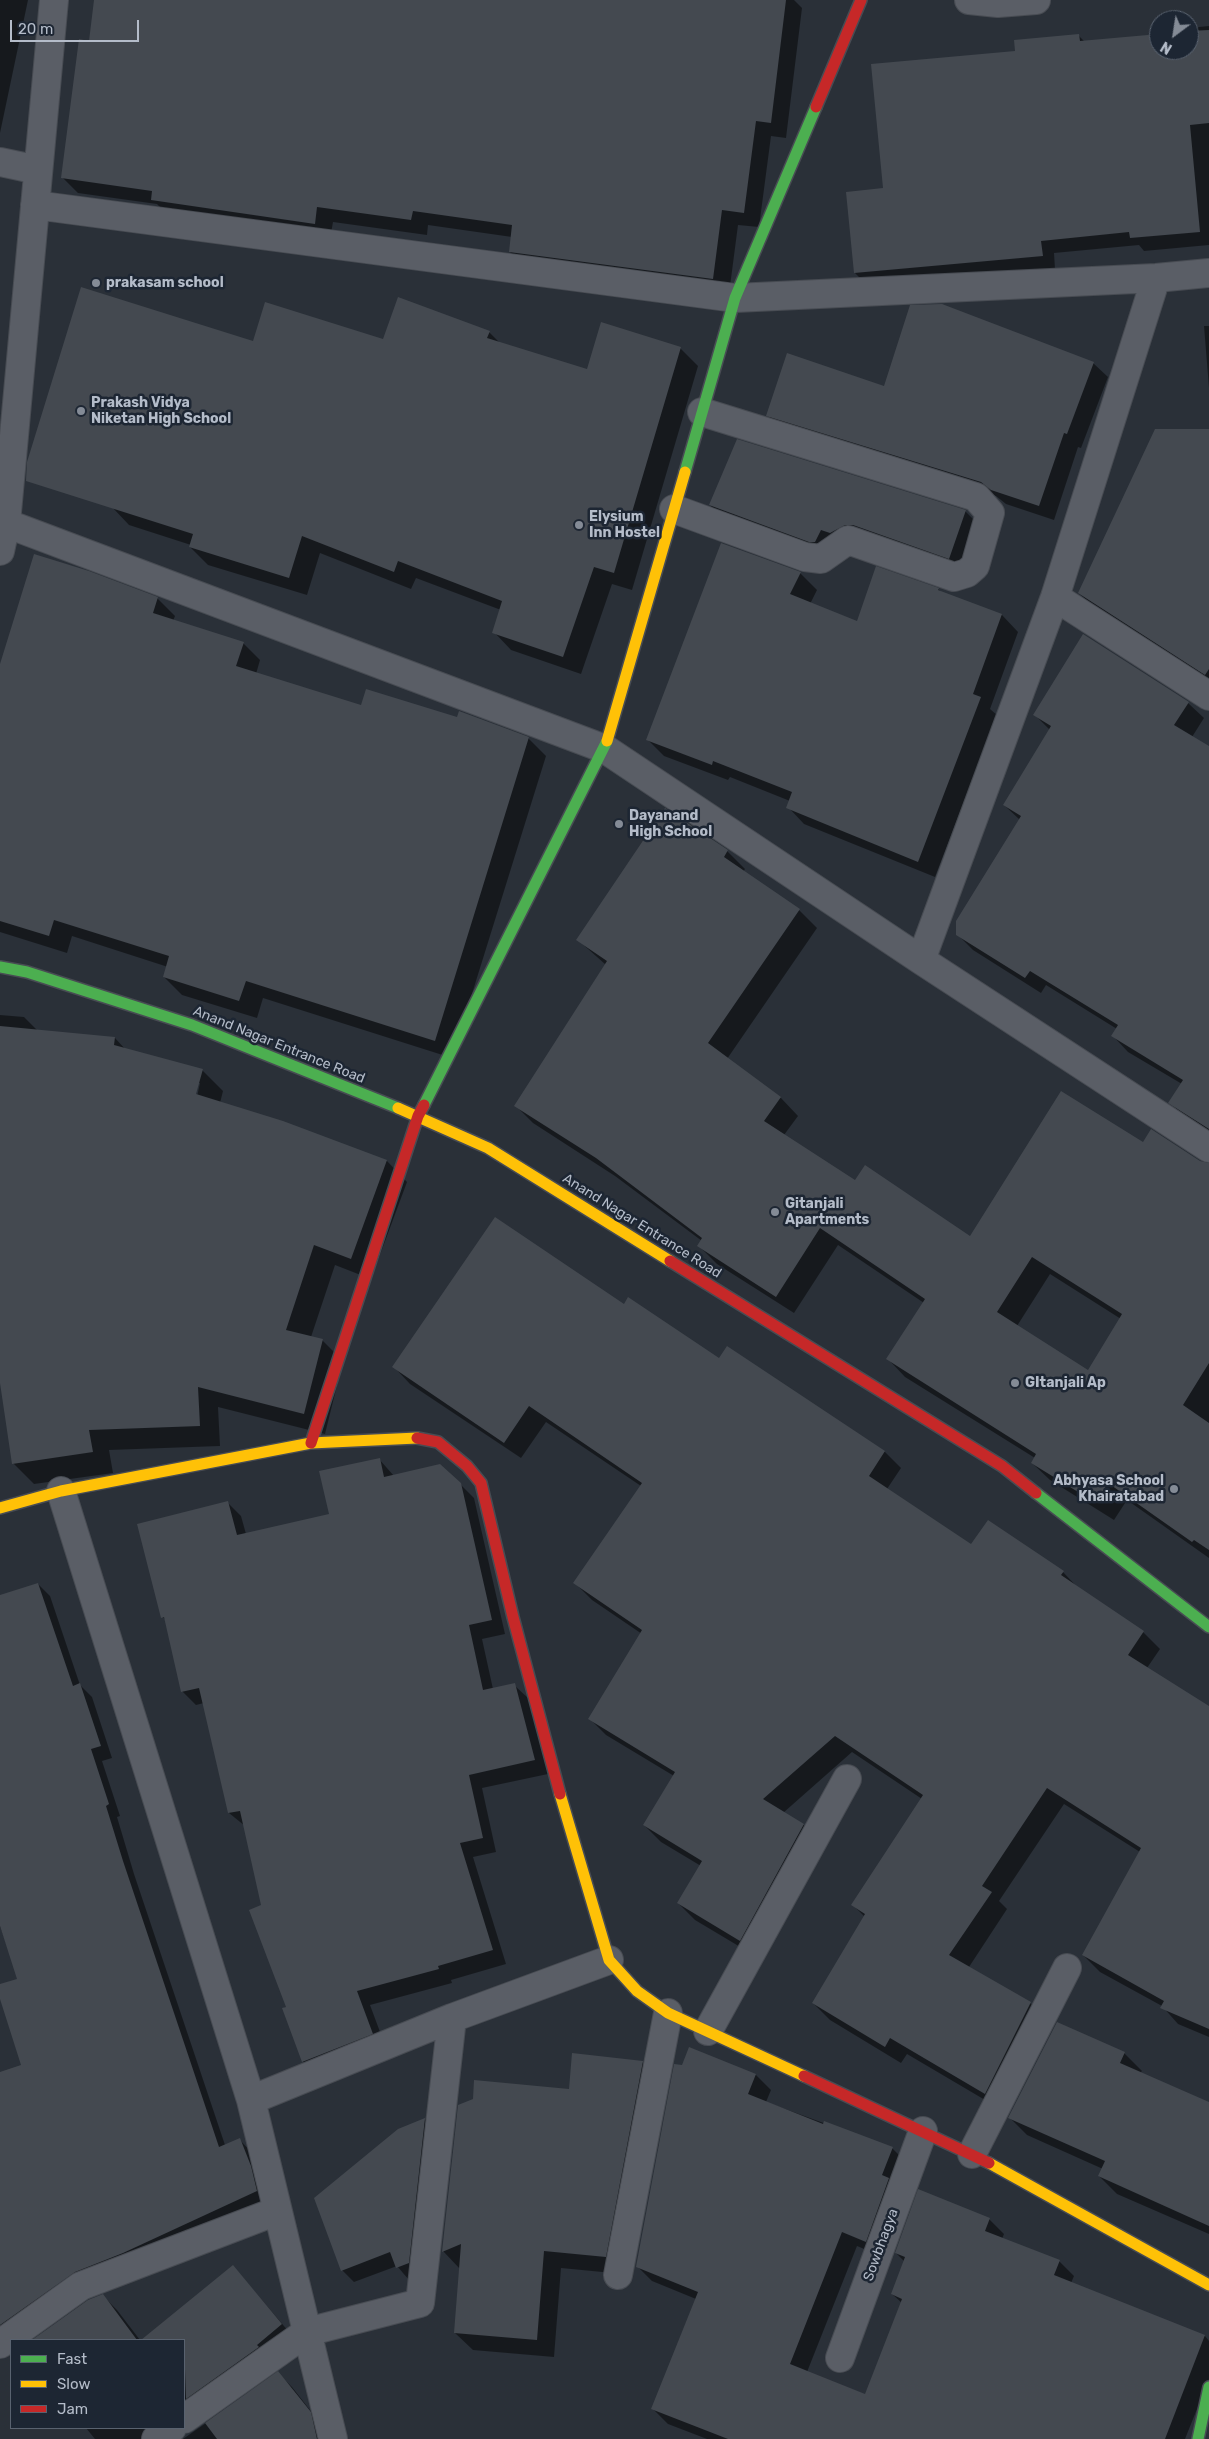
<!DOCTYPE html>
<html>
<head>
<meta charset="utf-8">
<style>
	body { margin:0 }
	#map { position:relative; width:1209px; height:2439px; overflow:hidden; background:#2a3038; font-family:Rubik,sans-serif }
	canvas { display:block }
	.legend { position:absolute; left:10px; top:2339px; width:175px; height:90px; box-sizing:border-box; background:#1d2633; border:1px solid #59626f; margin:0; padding:6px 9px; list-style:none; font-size:15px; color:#b4bcc9 }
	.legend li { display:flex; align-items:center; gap:10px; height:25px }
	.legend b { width:25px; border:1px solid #59626f }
	.north { position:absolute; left:1149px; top:10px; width:50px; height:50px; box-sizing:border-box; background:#1d2633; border:1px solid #59626f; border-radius:50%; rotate:211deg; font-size:14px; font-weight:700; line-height:20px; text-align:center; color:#b4bcc9 }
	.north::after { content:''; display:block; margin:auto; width:18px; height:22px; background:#848b96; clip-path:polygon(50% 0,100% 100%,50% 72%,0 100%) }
	.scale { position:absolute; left:10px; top:20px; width:129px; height:22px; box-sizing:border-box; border:2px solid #b4bcc9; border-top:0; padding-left:6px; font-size:15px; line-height:18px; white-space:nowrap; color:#b4bcc9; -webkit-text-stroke:4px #1d2633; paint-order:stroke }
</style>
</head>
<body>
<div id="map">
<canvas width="1209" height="2439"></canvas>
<ul class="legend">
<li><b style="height:6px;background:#4caf50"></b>Fast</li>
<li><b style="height:6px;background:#ffc107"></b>Slow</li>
<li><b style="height:6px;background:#c62828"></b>Jam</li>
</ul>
<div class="north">N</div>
<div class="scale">20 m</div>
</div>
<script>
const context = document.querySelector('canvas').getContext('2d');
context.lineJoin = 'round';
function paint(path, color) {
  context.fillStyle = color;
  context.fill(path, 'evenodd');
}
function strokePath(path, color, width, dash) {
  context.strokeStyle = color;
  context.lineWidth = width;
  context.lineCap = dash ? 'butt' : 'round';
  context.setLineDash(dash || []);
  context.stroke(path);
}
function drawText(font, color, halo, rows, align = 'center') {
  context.font = font + ' Rubik,sans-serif';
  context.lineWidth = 5;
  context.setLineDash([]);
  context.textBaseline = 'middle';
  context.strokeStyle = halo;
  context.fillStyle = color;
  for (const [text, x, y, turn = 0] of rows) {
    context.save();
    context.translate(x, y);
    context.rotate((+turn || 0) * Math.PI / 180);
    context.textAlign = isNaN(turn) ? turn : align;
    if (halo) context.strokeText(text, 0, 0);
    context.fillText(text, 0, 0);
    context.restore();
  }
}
paint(new Path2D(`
	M0 0H28L0 133Z
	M95 0H794L802 8 786 138 771 136 759 227 738 225 729 294 525 267 510 252 512 237 428 225 427 235 333 222 330 239 168 215 157 204 78 193 63 178 90 42Z
	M1209 26V245L1144 251 1139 245 1054 253 1055 269 868 286 855 273 885 190 1016 52 1079 36 1085 42 1159 35V50H1189V28Z
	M1204 326H1209V388Z
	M489 332 500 343 587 371 680 348 698 366 632 590 612 584 581 674 511 650 494 632 501 610 416 578 411 589 320 553 307 595 208 565 190 547 191 545 129 525 112 507 254 343 384 341Z
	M1093 363 1108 377 1081 448 1078 447 1054 520 1006 504 996 496 782 429 767 415Z
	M1209 430V684L1100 614 1079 593Z
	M710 505 965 511 983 529 967 576 871 542 827 559 728 523Z
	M800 573 817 590 810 604 858 622 938 589 942 593 1002 615 1018 632 990 709 997 715 935 877 804 824 788 807 790 801 730 777 728 780 664 756 648 740Z
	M157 598 175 616 173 621 243 643 260 660 256 674 362 706 458 719 528 738 546 756 452 1058 263 998 257 1018 182 995 164 977 168 967 72 936 67 953 0 932V668Z
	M1188 703 1204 718 1192 737 1209 748V1134L1185 1118 1170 1102 1182 1084 1128 1052 1113 1036 1117 1029 1046 985 1041 993 973 950 957 934 1020 820 1004 805 1050 730 1035 715Z
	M727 851 745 869 743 872 799 910 817 928 727 1059 781 1098 798 1116 784 1135 855 1181 970 1238 1209 1196V1558L1127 1500 1114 1520 1050 1480 1032 1463 1035 1458 905 1377 888 1359 924 1303 838 1245 794 1313 717 1264 699 1246 702 1241 615 1176 533 1123 516 1106 606 965 578 940ZM1050 1274 1121 1319 1088 1372 1017 1326Z
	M0 1015 24 1017 38 1031 115 1038 126 1050 202 1070 223 1091 220 1103 387 1161 407 1182 371 1279 335 1265 311 1337 322 1340 343 1361 325 1434 218 1407 220 1446 109 1450 113 1473 34 1484 13 1463 0 1374ZM198 1083H200L196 1101 193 1100Z
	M624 1306 719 1360 727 1348 885 1452 901 1468 887 1489 971 1546 988 1521 1063 1572 1079 1589 1143 1632 1160 1649 1147 1668 1209 1707V2037L1178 2024 1162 2006 1100 1972 1083 1955 1140 1852 1064 1804 999 1901 1007 1909 969 1967 1030 2003 1047 2019 1002 2110 907 2054 901 2063 830 2020 813 2003 865 1917 853 1905 922 1799 852 1752 783 1813 804 1825 820 1841 757 1957 695 1920 678 1903 701 1866 661 1842 644 1825 674 1776 606 1735 590 1719 642 1634 592 1600 575 1583 641 1486 546 1422 521 1458 410 1384 394 1367Z
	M379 1459 394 1476 460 1484 474 1498 505 1634 482 1639 493 1689 514 1685 528 1698 548 1774 482 1788 496 1852 473 1857 506 1964 451 1980 452 1983 370 2005 386 2048 317 2075 303 2062 284 2008 287 2007 245 1826 229 1813 204 1703 196 1705 182 1691 166 1620 163 1617 227 1502 241 1516 246 1534 331 1515Z
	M38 1584 50 1596 80 1685 92 1697 112 1758 102 1761 120 1816 117 1817 134 1874 225 2145 240 2140 251 2152 268 2203 135 2265 0 2346V2073L23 2066 0 1995V1986L19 1980 0 1926V1597Z
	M690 2048 756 2075 771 2090 766 2102 892 2148 907 2163 881 2256 857 2246 807 2372 866 2395 902 2303 892 2294 905 2262 896 2253 989 2219 1004 2234 1002 2239 1059 2261 1074 2276 1071 2283 1205 2336 1209 2341V2379L1185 2439H707L668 2424 653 2409 696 2299 652 2281 637 2266 683 2066Z
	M1124 2053 1142 2071 1140 2073 1209 2103V2234L1117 2194 1099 2176 1103 2169 1027 2135 1010 2118Z
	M642 2062 660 2080 623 2274 561 2268 554 2357 473 2350 455 2333 460 2269 443 2251 474 2100 570 2090Z
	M425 2119 437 2131 409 2280 397 2266 354 2282 342 2270Z
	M233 2266 295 2339 184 2427V2340H143Z
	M103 2296 117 2310 140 2340H34L89 2301Z
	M278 2373 292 2387 324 2428 327 2439H183Z
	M86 2428H182L163 2439H95Z`), '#0007');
paint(new Path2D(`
	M94 0H786L771 123 756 121 744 213 722 210 713 279 509 252 512 225 413 211 411 220 317 207 315 224 151 200 152 191 61 178 79 39 89 41Z
	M1209 30V123L1190 125 1200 232 1130 238 1129 232 1041 241 1043 256 854 273 846 192 883 188 871 64 1015 51 1014 40 1079 34 1080 41 1159 34V50H1189V31Z
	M81 287 253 341 265 302 383 339 398 297 490 331 487 338 587 369 601 322 681 347 614 573 594 567 563 657 492 633 502 601 398 561 394 572 302 536 289 578 189 547 193 534 26 481 27 462Z
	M942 304 1094 362 1067 434 1064 433 1039 506 991 490 981 482 766 416 787 353 884 386 910 305Z
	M1155 429H1209V669L1205 675 1078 593Z
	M737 439 966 510 949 559 853 525H845L830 533 821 530 815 542H809L709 505Z
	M721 543 801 572 790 594 857 621 876 566 939 588 938 590 1002 614 973 694 981 697 918 862 786 808 792 792 713 761 712 765 646 740Z
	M34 554 89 571 158 597 153 613 244 642 236 666 361 705 366 689 457 717 459 711 529 737 435 1041 246 981 239 1001 163 977 169 956 54 920 49 936 0 921V664Z
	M1083 634 1189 702 1174 725 1209 746V1129L1168 1103 1183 1080 1111 1036 1118 1025 1030 971 1025 978 956 935V921L1021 816 1003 805 1051 726 1033 715Z
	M665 808 728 850 724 857 800 909 708 1043 781 1097 764 1121 855 1180 865 1165 970 1236 1061 1091 1143 1142 1151 1129 1200 1161 1209 1163V1363L1183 1405 1209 1423V1550L1194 1540 1192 1542 1108 1483 1096 1503 1031 1463 1036 1454 886 1359 925 1299 820 1228 776 1297 697 1246 702 1238 596 1158 514 1106 607 961 576 940ZM1032 1257 1122 1314 1088 1370 997 1312Z
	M0 1026 115 1037 114 1045 203 1069 196 1094 283 1121 387 1160 351 1259 314 1245 286 1330 323 1339 304 1414 198 1387 200 1426 89 1430 93 1452 12 1464 0 1383Z
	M495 1217 624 1304 628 1297 719 1358 727 1346 885 1451 869 1476 971 1544 988 1520 1064 1571 1061 1575 1144 1631 1128 1655 1209 1706V2029L1160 2008 1164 2001 1082 1955 1141 1848 1047 1788 982 1886 992 1892 949 1955 1031 2002 985 2094 890 2038 885 2047 812 2003 865 1914 851 1905 923 1795 835 1736 763 1799 804 1824 740 1941 677 1903 702 1861 643 1825 675 1772 588 1719 642 1630 573 1583 642 1483 529 1406 504 1443 392 1367Z
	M380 1458 384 1477 440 1464 461 1483 492 1620 469 1625 483 1690 515 1683 535 1760 469 1775 483 1838 460 1843 493 1950 438 1966 439 1969 357 1991 373 2034 302 2062 282 2008 286 2007 249 1910 261 1905 240 1811 228 1813 199 1688 181 1692 164 1617 161 1618 137 1524 228 1501 237 1535 329 1514 319 1471Z
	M38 1583 73 1686 80 1683 101 1746 91 1749 109 1804 106 1806 123 1861 219 2147 240 2138 251 2166 257 2191 123 2253 75 2272 0 2325V2072L21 2065 0 1999V1984L17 1979 0 1926V1595Z
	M1057 2022 1125 2052 1120 2063 1209 2102V2226L1098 2176 1105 2161 1008 2118Z
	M689 2047 756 2074 748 2094 823 2124 824 2121 893 2147 882 2175 889 2178 866 2242 842 2232 790 2364 865 2394 902 2299 891 2294 905 2257 895 2253 918 2189 990 2218 985 2231 1060 2260 1054 2275 1205 2335 1165 2439H728L651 2409 698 2292 636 2267 674 2064 682 2065Z
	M572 2053 643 2061 606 2257 544 2251 537 2340 454 2333 461 2244 442 2252 458 2105 473 2099 474 2080 569 2089Z
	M425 2118 409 2263 396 2268 390 2252 341 2271 314 2198 398 2129Z
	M233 2265 282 2324 257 2345 259 2347 186 2399 184 2340H141Z
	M103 2294 137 2340H32L88 2300Z
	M278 2371 311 2412 317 2439H217L205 2423Z`), '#444950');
const street = new Path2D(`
	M969 0 998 3 1036 0
	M0 162 38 170
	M35 205 735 298 1156 278 1209 273
	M674 509 805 557 821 559 848 540 954 577 967 573 975 566 990 513 976 497 702 412
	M0 521 605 749 921 960 1209 1148
	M0 551 6 523 54 0
	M1055 597 1209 696
	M921 960 1055 597 1156 278
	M61 1491 251 2100 333 2439
	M708 2031 847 1779
	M251 2100 452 2018 609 1960
	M972 2154 1067 1968
	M618 2275 668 2013
	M0 2344 81 2286 277 2211
	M840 2358 923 2131
	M184 2419 307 2332 420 2303 452 2018
	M156 2439 172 2428`);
const fast = new Path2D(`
	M685 472 735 298 816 107
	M0 967 27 972 192 1025 398 1108
	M424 1105 607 741
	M1036 1493 1209 1627
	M1198 2439 1209 2387`);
const slow = new Path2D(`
	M607 741 685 472
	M398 1108 488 1148 670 1261
	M0 1508 61 1491 311 1443 417 1438
	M560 1794 609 1960 637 1991 668 2013 804 2076
	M989 2163 1209 2285`);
const jam = new Path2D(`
	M816 107 861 0
	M670 1261 1002 1466 1036 1493
	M417 1438 438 1442 467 1466 481 1483 513 1617 560 1794
	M311 1443 418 1116 424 1105
	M804 2076 989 2163`);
strokePath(street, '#484c53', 30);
strokePath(fast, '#484c53', 14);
strokePath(slow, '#484c53', 14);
strokePath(jam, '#484c53', 14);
strokePath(street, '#5a5e66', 28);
strokePath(fast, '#4caf50', 11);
strokePath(slow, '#ffc107', 11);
strokePath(jam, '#c62828', 11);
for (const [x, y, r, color] of [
	[96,283,5,"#848b96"],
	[81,411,5,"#848b96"],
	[579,525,5,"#848b96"],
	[619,824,5,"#848b96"],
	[775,1212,5,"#848b96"],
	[1015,1383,5,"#848b96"],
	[1174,1489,5,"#848b96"]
]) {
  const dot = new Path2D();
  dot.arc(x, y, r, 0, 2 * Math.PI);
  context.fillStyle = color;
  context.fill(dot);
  strokePath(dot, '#1d2633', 2);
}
drawText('bold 14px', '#b4bcc9', '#1d2633', [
	["prakasam school",106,283],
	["Prakash Vidya",91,403],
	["Niketan High School",91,419],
	["Elysium",589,517],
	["Inn Hostel",589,533],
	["Dayanand",629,816],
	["High School",629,832],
	["Gitanjali",785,1204],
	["Apartments",785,1220],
	["GItanjali Ap",1025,1383],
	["Abhyasa School",1164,1481,"right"],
	["Khairatabad",1164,1497,"right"]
], 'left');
drawText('14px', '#b4bcc9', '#1d2633', [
	["Anand Nagar Entrance Road",279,1045,22],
	["Anand Nagar Entrance Road",642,1226,32],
	["Sowbhagya",881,2245,-70]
]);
</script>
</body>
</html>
